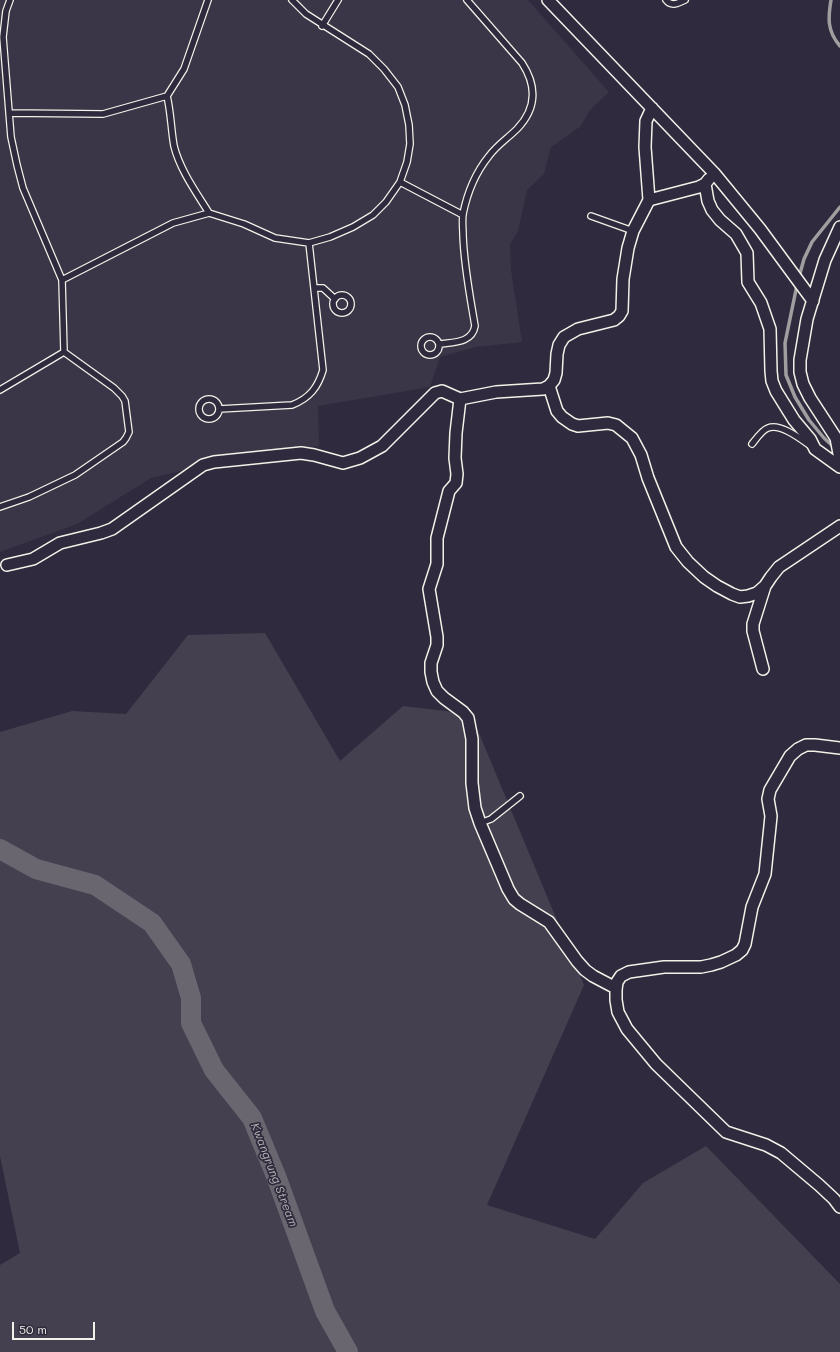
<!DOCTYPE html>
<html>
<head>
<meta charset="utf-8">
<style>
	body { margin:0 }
	#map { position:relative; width:840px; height:1352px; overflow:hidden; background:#2f2a3d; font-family:Mali,sans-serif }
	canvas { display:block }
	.scale { position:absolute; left:12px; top:1322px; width:83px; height:18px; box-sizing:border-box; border:2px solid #f4f1e8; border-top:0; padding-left:5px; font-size:12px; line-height:14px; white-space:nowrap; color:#f4f1e8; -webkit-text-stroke:3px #2f2a3d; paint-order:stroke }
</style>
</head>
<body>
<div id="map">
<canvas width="840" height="1352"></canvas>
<div class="scale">50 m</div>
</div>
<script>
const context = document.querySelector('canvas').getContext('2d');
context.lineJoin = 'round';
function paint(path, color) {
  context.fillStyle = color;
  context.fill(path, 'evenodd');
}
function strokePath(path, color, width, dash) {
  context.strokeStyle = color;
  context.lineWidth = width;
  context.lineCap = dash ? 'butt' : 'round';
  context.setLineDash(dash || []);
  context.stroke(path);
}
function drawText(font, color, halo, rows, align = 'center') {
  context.font = font + ' Mali,sans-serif';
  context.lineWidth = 3.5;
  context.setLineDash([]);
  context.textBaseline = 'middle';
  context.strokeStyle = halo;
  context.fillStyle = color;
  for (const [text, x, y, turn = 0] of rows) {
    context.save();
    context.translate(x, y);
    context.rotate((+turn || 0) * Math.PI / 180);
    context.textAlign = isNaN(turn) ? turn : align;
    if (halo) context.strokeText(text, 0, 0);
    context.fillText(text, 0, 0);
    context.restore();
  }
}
paint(new Path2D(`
	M0 0H528L609 92 590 110 581 126 551 147 544 174 527 190 518 231 510 245 511 270 522 342 475 347 440 357 430 387 318 406 319 446 209 457 198 462 190 469 151 478 77 524 0 552Z`), '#3b3647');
paint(new Path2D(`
	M265 633 340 761 403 706 471 714 584 985 487 1205 595 1239 643 1183 706 1146 840 1284V1352H0V1265L20 1253 0 1156V732L72 711 126 714 188 635Z`), '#454050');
strokePath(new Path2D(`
	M831 0C828 18 827 31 840 46
	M799 277 804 259 812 242 840 207
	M797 285 785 343 786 375 795 397 809 420 824 438 835 448`), '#a19ea0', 3.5);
strokePath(new Path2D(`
	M0 849 36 869 95 885 152 923 181 964 191 998V1023L214 1070 252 1118 276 1176 325 1311 348 1352`), '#6a6670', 20);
const lane = new Path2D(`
	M10 0 6 11 3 37 11 137 17 165 23 188 62 280 64 352
	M666 0C671 7 679 3 685 0
	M322 26 338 0
	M167 96C171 113 171 129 174 146 180 170 196 192 209 213
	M9 113 103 114 167 96 184 69 208 0
	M400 182 463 215
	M591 216 633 231
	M62 280 173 223 209 213 244 224 275 238 309 243 330 237 353 227 373 215 386 202 400 182 407 162 410 144 409 125 405 105 398 87 384 69 369 54 306 14 292 0
	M314 288H323L335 299
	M333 304a9 9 0 1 1 18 0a9 9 0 1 1-18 0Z
	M421 346a9 9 0 1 1 18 0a9 9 0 1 1-18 0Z
	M440 344C454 342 472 343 475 326 470 296 464 266 463 235 463 229 462 221 463 214 467 194 476 172 489 156 497 145 508 138 517 129 537 108 537 86 522 63L467 0
	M0 390 64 352
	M199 409a10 10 0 1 1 20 0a10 10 0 1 1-20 0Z
	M219 409 292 405C310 398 318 387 323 370L309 243
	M752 444C756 439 762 430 768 428 781 423 802 440 812 447
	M0 507 29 497 75 475 123 442 126 438 129 432 125 401 122 396 114 388 64 352
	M480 823 491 819 520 796`);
const street = new Path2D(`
	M548 0 714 173 760 229 813 301
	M705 184 708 201 712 210 720 220 736 234 747 253 748 282 761 303 770 329 771 371 772 381 776 391 794 420 810 439 815 449 840 467
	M649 200 699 187 705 184 709 179
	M840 227 825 260 807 319 800 360V372L803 384 810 398 836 438 840 459
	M549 386 557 411 562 417 572 424 578 426 608 423 616 425 632 438 641 455 648 478 676 547 688 562 704 577 717 586 732 594 740 597 748 596 757 593 765 586 771 577 779 567 840 526
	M460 399 456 433 455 458 457 474 456 483 449 491 437 538V564L429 589 437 637V645L431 663V672L433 682 437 691 444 698 463 712 468 718 472 739V783L475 808 480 823 508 889 514 899 520 904 549 922 577 961 585 970 593 976 612 986
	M7 565 33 559 60 543 101 533 112 529 203 465 214 462 301 453 314 455 343 463 360 458 382 446 435 393 442 391 460 399 496 392 543 389 549 386 554 380 556 373 557 354 559 345 564 337 578 329 614 320 619 316 622 311 623 279 628 248 633 231 649 200 645 147 646 121 652 108
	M763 669 753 631V624L765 586
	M840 748 815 745H806L798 749 790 756 770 790 768 799 771 816 770 826 765 874 752 907 745 944 742 950 736 955 721 962 711 965 701 967H664L629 972 621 976 617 982 616 990V1000L618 1012 627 1029 656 1064 726 1132 766 1145 781 1153 819 1185 834 1199 840 1207`);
strokePath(lane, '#f4f1e8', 8);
strokePath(street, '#f4f1e8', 14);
strokePath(lane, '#2f2a3d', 5.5);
strokePath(street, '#2f2a3d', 11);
drawText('italic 12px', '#b6b2b2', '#2f2a3d', [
	["Kwangrung Stream",274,1175,69]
]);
</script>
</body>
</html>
